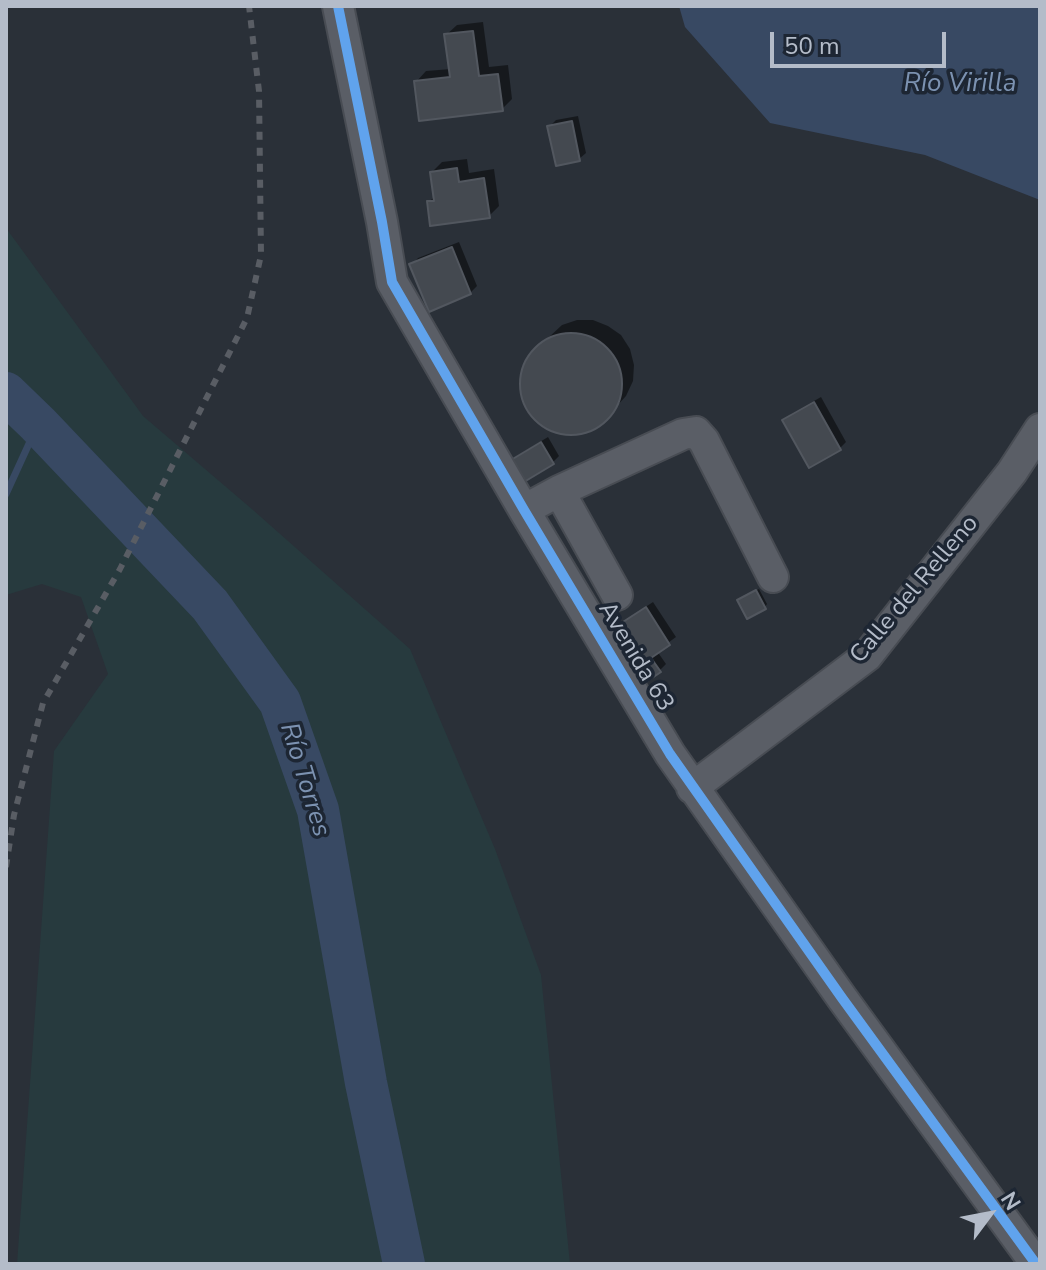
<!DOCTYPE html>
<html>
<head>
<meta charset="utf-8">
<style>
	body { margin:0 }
	#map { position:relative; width:1046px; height:1270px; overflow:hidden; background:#2a3038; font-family:"Nunito Sans",sans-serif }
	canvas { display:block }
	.frame { position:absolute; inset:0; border:8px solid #b4bcc9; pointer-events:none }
	.north { position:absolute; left:950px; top:1174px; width:80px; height:80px; -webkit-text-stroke:6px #1d2633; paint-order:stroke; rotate:58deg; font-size:22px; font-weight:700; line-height:32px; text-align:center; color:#b4bcc9 }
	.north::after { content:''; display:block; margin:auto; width:28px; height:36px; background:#b4bcc9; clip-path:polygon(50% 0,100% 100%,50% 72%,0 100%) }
	.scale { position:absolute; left:770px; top:32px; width:176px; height:36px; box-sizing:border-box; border:4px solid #b4bcc9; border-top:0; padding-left:10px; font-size:24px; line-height:28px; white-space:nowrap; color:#b4bcc9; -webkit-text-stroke:6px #1d2633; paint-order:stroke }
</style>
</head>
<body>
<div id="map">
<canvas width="1046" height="1270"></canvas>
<div class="frame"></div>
<div class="north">N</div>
<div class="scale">50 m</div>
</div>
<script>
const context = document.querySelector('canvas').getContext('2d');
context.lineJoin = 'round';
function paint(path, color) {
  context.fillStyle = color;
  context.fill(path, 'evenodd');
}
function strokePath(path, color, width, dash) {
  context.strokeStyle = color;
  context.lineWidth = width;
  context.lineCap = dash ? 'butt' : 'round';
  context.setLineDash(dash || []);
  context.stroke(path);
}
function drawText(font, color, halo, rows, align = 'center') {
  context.font = font + ' "Nunito Sans",sans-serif';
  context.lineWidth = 7;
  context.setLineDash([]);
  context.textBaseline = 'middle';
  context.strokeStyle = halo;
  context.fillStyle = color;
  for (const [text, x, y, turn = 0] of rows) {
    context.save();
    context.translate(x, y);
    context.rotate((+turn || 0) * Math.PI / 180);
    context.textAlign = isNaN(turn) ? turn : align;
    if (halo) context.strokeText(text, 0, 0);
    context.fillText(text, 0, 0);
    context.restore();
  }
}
paint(new Path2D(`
	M6 228 143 416 253 510 410 649 495 849 541 975 570 1264H17L54 751 108 674 81 597 42 584 6 595Z`), '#273a3e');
paint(new Path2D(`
	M679 6H1040V200L925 155 770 123 685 27Z`), '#384963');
paint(new Path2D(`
	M483 22 489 67 508 65 512 99 502 109 416 82 426 71 451 69 446 35 457 25Z
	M578 116 586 153 579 159 549 127 556 120Z
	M467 159 469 173 494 169 499 206 489 216 429 202 435 196 432 172 442 162Z
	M459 242 477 286 470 293 412 265 418 258Z
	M577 320H593L608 326 621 335 630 349 634 365 633 381 626 396 615 408 601 423 586 430 570 432 554 430 540 422 529 409 523 394 522 379 526 363 535 350 562 325Z
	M821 397 846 442 840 448 785 420 791 414Z
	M548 437 559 456 553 462 509 463 515 457Z
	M759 589 767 604 765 607 742 598Z
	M653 602 676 637 657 651 666 664 659 671 611 631 618 625Z`), '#0007');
strokePath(new Path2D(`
	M6 494 38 424`), '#384963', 7);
strokePath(new Path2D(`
	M6 393 38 424 210 605 280 702 318 810 366 1083 404 1264`), '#384963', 42);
const building = new Path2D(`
	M473 31 479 76 498 74 503 111 419 121 414 81 450 77 444 34Z
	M572 121 580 161 556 166 547 126Z
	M457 168 459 182 484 178 490 218 430 226 427 201H434L430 172Z
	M452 247 471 294 429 312 409 264Z
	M520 384a51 51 0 1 1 102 0a51 51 0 1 1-102 0Z
	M814 402 841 450 809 468 782 420Z
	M541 442 554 464 519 485 506 463Z
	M756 590 766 609 747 619 737 600Z
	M646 607 670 645 651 658 661 672 643 684 609 631Z`);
paint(building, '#444950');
strokePath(building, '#52575f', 2);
const minor = new Path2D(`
	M338 6 382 222 392 282 524 510 670 754 842 998 1036 1264
	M559 491 617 595
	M524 510 559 491 683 434 696 432 704 441 773 577
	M692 788 867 656 1012 472 1040 429`);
strokePath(minor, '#484c53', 34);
strokePath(minor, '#5a5e66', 30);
strokePath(new Path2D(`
	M6 867 14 815 43 703 120 569 247 318 261 255 259 91 249 6`), '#595d64', 6, [8, 8]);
strokePath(new Path2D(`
	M338 6 382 222 392 282 524 510 670 754 842 998 1036 1264`), '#60a3ed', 10);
drawText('24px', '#b4bcc9', '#1d2633', [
	["Calle del Relleno",915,590,-50],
	["Avenida 63",635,657,59]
]);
drawText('italic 26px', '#7c92b1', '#1d2633', [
	["Río Virilla",960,85],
	["Río Torres",304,780,73]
]);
</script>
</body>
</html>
